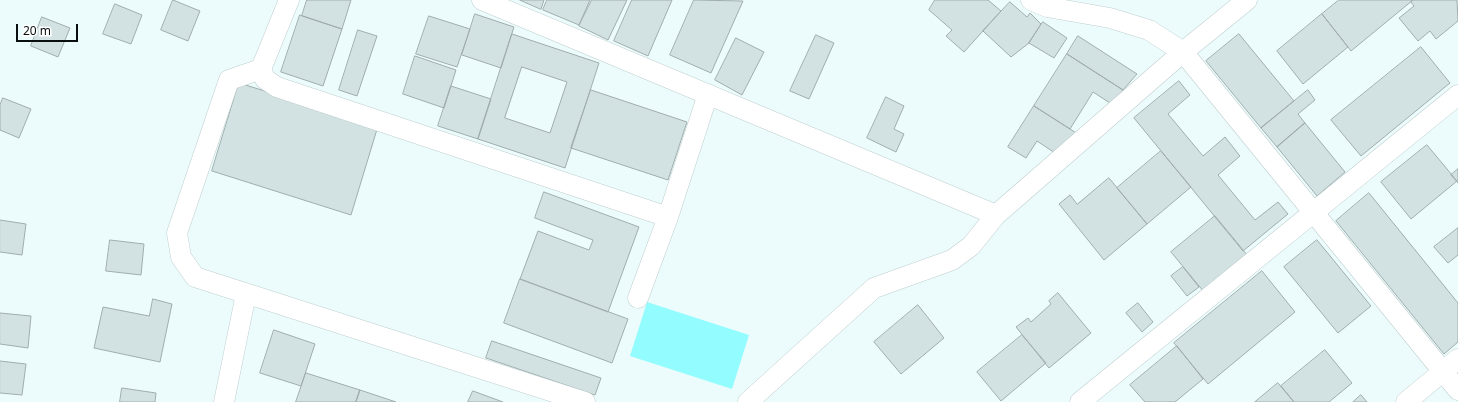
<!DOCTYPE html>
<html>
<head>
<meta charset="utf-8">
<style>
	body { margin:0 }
	#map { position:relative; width:1458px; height:402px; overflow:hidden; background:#ecfcfc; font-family:"Noto Sans",sans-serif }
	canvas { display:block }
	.scale { position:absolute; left:16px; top:24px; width:62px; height:18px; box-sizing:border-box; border:2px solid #090e0e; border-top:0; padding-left:5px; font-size:12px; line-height:14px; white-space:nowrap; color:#090e0e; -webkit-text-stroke:3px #fff; paint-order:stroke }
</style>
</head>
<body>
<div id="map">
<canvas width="1458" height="402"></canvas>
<div class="scale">20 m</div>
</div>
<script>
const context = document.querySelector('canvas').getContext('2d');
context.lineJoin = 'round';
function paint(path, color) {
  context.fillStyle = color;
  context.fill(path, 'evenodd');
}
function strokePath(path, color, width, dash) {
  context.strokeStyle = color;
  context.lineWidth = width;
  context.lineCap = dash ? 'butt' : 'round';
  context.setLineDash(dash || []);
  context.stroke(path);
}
paint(new Path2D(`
	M647 302 749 335 732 389 630 356Z`), '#93fcfe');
const building = new Path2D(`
	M173 0 200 11 188 41 161 30Z
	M307 0H351L342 29 302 16Z
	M520 0H544L541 9Z
	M547 0H590L579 25 543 10Z
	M592 0H627L608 40 579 26Z
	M632 0H672L648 56 614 41Z
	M694 0 743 1 711 73 670 55Z
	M935 0H988L1001 11 964 52 946 36 952 30 929 10Z
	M1339 0H1413L1351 51 1322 14Z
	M1413 0H1457L1458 21 1436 39 1430 31 1418 41 1399 18 1414 6 1411 2Z
	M1010 2 1027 17 1030 13 1041 24 1029 43 1011 57 983 31Z
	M115 4 142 15 131 44 103 34Z
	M475 14 514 27 501 68 462 55Z
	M1322 14 1348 47 1303 84 1277 51Z
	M300 15 342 29 323 86 281 72Z
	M429 16 470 29 457 67 416 54Z
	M42 17 70 28 58 57 31 46Z
	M1043 22 1067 38 1054 58 1029 43Z
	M358 30 377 36 357 96 339 90Z
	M512 34 599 63 565 168 478 139ZM522 67 567 82 550 133 505 118Z
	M1239 34 1294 101 1261 128 1206 61Z
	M816 35 834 43 809 99 790 91Z
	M1078 36 1137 74 1123 90 1067 54Z
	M736 38 764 52 742 95 715 80Z
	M1421 47 1450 83 1361 156 1331 120Z
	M1067 54 1123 90 1113 105 1093 92 1070 129 1034 106Z
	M415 56 456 70 444 108 403 94Z
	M1179 81 1190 95 1168 114 1203 156 1225 137 1240 156 1218 175 1255 220 1278 202 1288 214 1243 251 1134 118Z
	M239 83 378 126 351 215 212 171Z
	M451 86 491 99 478 139 438 126Z
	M591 90 687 122 668 180 571 148Z
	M1308 90 1315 100 1298 114 1305 123 1277 147 1261 128Z
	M886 97 904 106 894 129 904 134 896 152 867 138Z
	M3 98 31 109 19 138 0 130V105Z
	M1034 106 1081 136 1058 155 1037 141 1026 158 1008 147Z
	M1305 123 1345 172 1317 196 1277 147Z
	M1427 145 1457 181 1411 219 1381 182Z
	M1161 151 1191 187 1147 224 1117 188Z
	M1458 169V183L1451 175Z
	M1109 178 1147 224 1104 260 1059 204 1070 195 1077 204Z
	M544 192 639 227 608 312 520 279 538 231 589 250 593 240 535 218Z
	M1369 193 1458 303V342L1444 354 1336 221Z
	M1215 216 1248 256 1204 292 1171 252Z
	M0 220 26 224 22 255 0 252Z
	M1458 228V255L1448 263 1434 247Z
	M110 240 144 244 141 275 106 271Z
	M1317 240 1371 306 1338 333 1284 267Z
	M1183 267 1199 287 1187 296 1171 276Z
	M1262 271 1295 312 1208 384 1174 343Z
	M520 279 628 319 612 363 504 323Z
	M1058 293 1091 333 1049 368 1016 327 1028 318 1031 322 1051 304 1049 301Z
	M153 299 172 304 160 362 94 348 103 307 149 316Z
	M1138 303 1153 322 1142 332 1126 313Z
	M918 305 944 338 901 374 874 342Z
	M0 313 31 316 28 348 0 344Z
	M274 330 315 344 301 386 260 373Z
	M1022 335 1046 363 1001 401 977 372Z
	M492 341 601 378 595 395 486 358Z
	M1177 346 1203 379 1175 402H1145L1130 385Z
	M1325 350 1352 383 1329 402H1294L1281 386Z
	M0 361 26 364 22 395 0 393Z
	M306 373 360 390 356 402H296Z
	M1278 383 1294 402H1255Z
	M122 388 156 393 155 402H120Z
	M360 390 396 402H356Z
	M473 391 503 402H468Z
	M1361 395 1367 402H1353Z`);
paint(building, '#d2e1e1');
strokePath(building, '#9fadad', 1);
const minor = new Path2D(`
	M289 0 261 69 265 79 277 87 668 217
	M482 0 996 215
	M1031 0 1047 7 1110 18 1149 30 1183 52 1458 390
	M261 69 229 80 177 233 181 257 195 277 585 402
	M638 298 668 217 708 94
	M224 402 246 294
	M748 402 874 288 952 260 971 246 996 215 1183 52 1247 0
	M1080 402 1458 95
	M1406 402 1458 359`);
strokePath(minor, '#bfcece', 21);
strokePath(minor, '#fff', 20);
</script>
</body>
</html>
